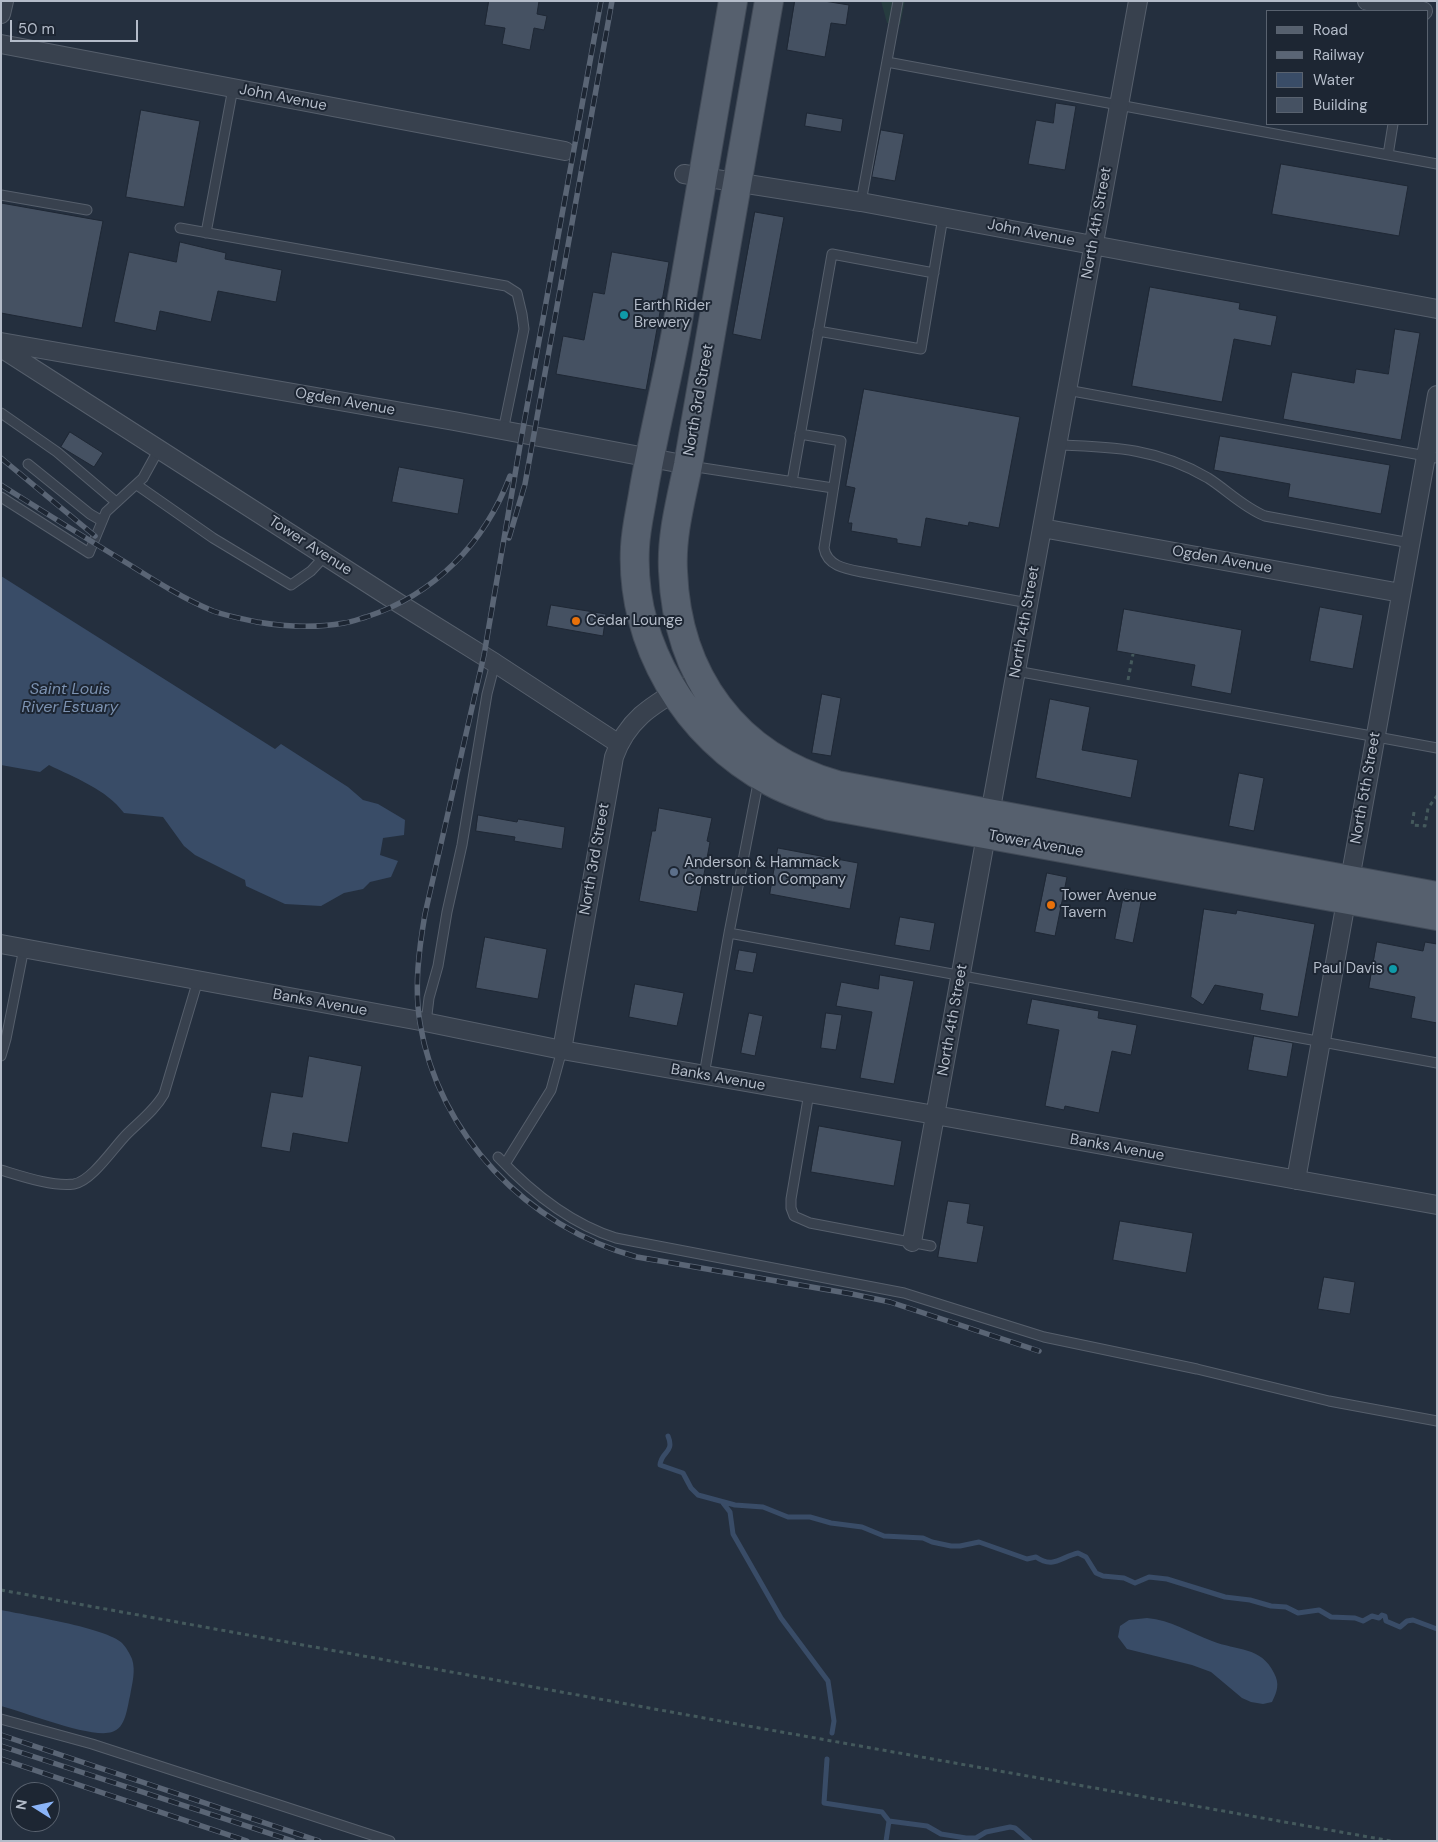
<!DOCTYPE html>
<html>
<head>
<meta charset="utf-8">
<style>
	body { margin:0 }
	#map { position:relative; width:1438px; height:1842px; overflow:hidden; background:#242f3e; font-family:"DM Sans",sans-serif }
	canvas { display:block }
	.frame { position:absolute; inset:0; border:2px solid #b4bcc9; pointer-events:none }
	.legend { position:absolute; left:1266px; top:10px; width:162px; height:115px; box-sizing:border-box; background:#1d2633; border:1px solid #59626f; margin:0; padding:6px 9px; list-style:none; font-size:15px; color:#b4bcc9 }
	.legend li { display:flex; align-items:center; gap:10px; height:25px }
	.legend b { width:25px; border:1px solid #59626f }
	.north { position:absolute; left:10px; top:1782px; width:50px; height:50px; box-sizing:border-box; background:#1d2633; border:1px solid #59626f; border-radius:50%; rotate:280deg; font-size:14px; font-weight:700; line-height:20px; text-align:center; color:#b4bcc9 }
	.north::after { content:''; display:block; margin:auto; width:18px; height:22px; background:#8ab4f8; clip-path:polygon(50% 0,100% 100%,50% 72%,0 100%) }
	.scale { position:absolute; left:10px; top:20px; width:128px; height:22px; box-sizing:border-box; border:2px solid #b4bcc9; border-top:0; padding-left:6px; font-size:15px; line-height:18px; white-space:nowrap; color:#b4bcc9; -webkit-text-stroke:4px #1d2633; paint-order:stroke }
</style>
</head>
<body>
<div id="map">
<canvas width="1438" height="1842"></canvas>
<div class="frame"></div>
<ul class="legend">
<li><b style="height:6px;background:#56606e"></b>Road</li>
<li><b style="height:6px;background:#5a6575"></b>Railway</li>
<li><b style="height:14px;background:#394c67"></b>Water</li>
<li><b style="height:14px;background:#455162"></b>Building</li>
</ul>
<div class="north">N</div>
<div class="scale">50 m</div>
</div>
<script>
const context = document.querySelector('canvas').getContext('2d');
context.lineJoin = 'round';
function paint(path, color) {
  context.fillStyle = color;
  context.fill(path, 'evenodd');
}
function strokePath(path, color, width, dash) {
  context.strokeStyle = color;
  context.lineWidth = width;
  context.lineCap = dash ? 'butt' : 'round';
  context.setLineDash(dash || []);
  context.stroke(path);
}
function drawText(font, color, halo, rows, align = 'center') {
  context.font = font + ' "DM Sans",sans-serif';
  context.lineWidth = 4;
  context.setLineDash([]);
  context.textBaseline = 'middle';
  context.strokeStyle = halo;
  context.fillStyle = color;
  for (const [text, x, y, turn = 0] of rows) {
    context.save();
    context.translate(x, y);
    context.rotate((+turn || 0) * Math.PI / 180);
    context.textAlign = isNaN(turn) ? turn : align;
    if (halo) context.strokeText(text, 0, 0);
    context.fillText(text, 0, 0);
    context.restore();
  }
}
paint(new Path2D(`
	M881 1H905L900 25 887 23Z`), '#263c3f');
paint(new Path2D(`
	M1 576 275 749 281 744 348 787 363 800 378 804 405 820 404 835 383 838 380 855 398 861 391 877 370 882 363 889 344 893 321 906 285 904 246 886 245 880 195 855 184 846 163 817 124 813C106 789 75 778 49 765L40 772 1 765Z
	M1 1610C25 1615 107 1628 122 1643 126 1647 130 1654 132 1659 136 1671 132 1684 130 1696 127 1708 126 1728 112 1732 91 1739 25 1712 1 1706Z
	M1147 1618C1171 1620 1190 1633 1212 1641 1237 1651 1261 1646 1274 1673 1280 1684 1277 1692 1272 1702L1263 1704 1251 1702 1242 1698 1211 1672 1192 1665 1127 1649 1118 1637 1120 1626 1129 1620Z`), '#394c67');
strokePath(new Path2D(`
	M668 1436C675 1453 661 1451 660 1465L683 1473 691 1488 698 1495 735 1505 763 1507 788 1517H810L831 1523 862 1527 884 1536 923 1538 932 1542 951 1546H960L979 1542 1027 1559 1036 1557C1053 1569 1061 1557 1078 1553L1086 1557 1096 1573 1103 1576 1124 1578 1135 1583 1149 1577 1167 1579 1225 1597 1250 1600 1271 1606 1286 1607 1298 1613 1319 1610 1331 1617 1355 1618 1363 1621 1372 1616 1379 1618 1382 1615 1385 1616 1386 1621 1400 1627 1407 1621 1413 1620 1437 1629
	M723 1503 730 1512 733 1534 781 1618 828 1681 834 1721 832 1733
	M827 1759 824 1803 882 1812 889 1821 886 1841
	M889 1821 927 1826 941 1834 966 1838H976L986 1832 1010 1827 1015 1828 1030 1841`), '#394c67', 5);
const building = new Path2D(`
	M489 1H539L537 14 547 16 544 30 534 28 530 50 502 44 505 28 485 25Z
	M795 1H824L849 5 846 25 831 23 825 57 787 50Z
	M1056 103 1076 106 1065 170 1028 164 1036 120 1053 123Z
	M141 110 200 121 184 207 126 197Z
	M807 113 843 119 841 132 805 126Z
	M881 130 904 134 895 181 872 177Z
	M1281 164 1408 186 1399 236 1272 214Z
	M1 203 103 221 82 328 1 313Z
	M755 212 784 217 761 340 733 334Z
	M180 242 226 253 225 259 282 270 276 302 218 291 211 322 160 311 156 331 114 322 129 252 176 262Z
	M612 252 669 262 646 390 556 374 563 336 584 340 593 292 604 294Z
	M1150 287 1240 303 1239 309 1277 316 1271 346 1234 339 1222 402 1132 386Z
	M1395 329 1420 333 1401 440 1283 419 1292 372 1354 383 1356 369 1388 374Z
	M864 389 1020 417 999 528 969 522 968 526 926 518 921 547 897 543V539L851 531 852 523H848L855 488 846 486Z
	M70 432 103 453 94 467 61 447Z
	M1220 436 1390 465 1381 514 1288 497 1290 484 1214 470Z
	M399 467 464 479 458 514 392 502Z
	M551 605 606 614 603 636 547 626Z
	M1320 607 1363 615 1353 669 1310 661Z
	M1124 609 1242 630 1231 694 1191 686 1195 665 1117 651Z
	M822 694 841 698 831 756 812 753Z
	M1050 699 1090 707 1082 750 1138 760 1131 798 1036 778Z
	M1239 773 1264 778 1254 831 1229 826Z
	M659 808 712 818 707 841 710 842 697 912 639 901 652 831H655Z
	M478 815 517 822 518 819 565 827 562 849 514 841 515 837 476 831Z
	M778 848 858 863 850 909 770 894Z
	M1047 873 1067 877 1055 936 1035 932Z
	M1125 889 1143 892 1133 943 1115 939Z
	M1204 909 1236 914 1237 910 1315 924 1298 1017 1260 1010 1263 994 1215 985 1203 1005 1191 997Z
	M900 917 935 923 930 951 895 945Z
	M485 937 547 949 538 999 476 988Z
	M1377 942 1423 951 1425 942 1437 944V1023L1411 1018 1415 997 1369 988Z
	M739 950 757 953 753 973 735 970Z
	M880 975 914 981 894 1084 860 1078 872 1012 836 1006 841 982 878 989Z
	M635 984 684 993 677 1026 629 1017Z
	M1032 999 1099 1011 1098 1018 1137 1025 1131 1055 1112 1051 1099 1113 1065 1106 1064 1110 1045 1106 1059 1030 1027 1024Z
	M749 1013 763 1016 755 1056 741 1053Z
	M826 1013 842 1015 836 1050 821 1048Z
	M1254 1036 1293 1043 1287 1077 1248 1070Z
	M309 1056 362 1066 348 1143 293 1133 290 1152 261 1147 271 1092 302 1097Z
	M819 1126 902 1141 894 1186 811 1172Z
	M948 1201 970 1204 967 1223 984 1226 977 1263 938 1257Z
	M1120 1221 1193 1233 1186 1273 1113 1260Z
	M1324 1277 1355 1282 1350 1314 1318 1309Z`);
paint(building, '#455162');
strokePath(building, '#1f2835', 1);
const lane = new Path2D(`
	M887 62 1437 164
	M1388 155 1393 124
	M1 195 87 210
	M861 202 898 1
	M180 228 506 286 517 293 522 314 524 329 503 431
	M206 233 233 88
	M818 331 921 349 943 217
	M1067 390 1437 458
	M1 413 57 452 116 502
	M800 434 841 441 824 548C827 566 846 569 862 572L1028 603
	M1057 445C1114 447 1157 448 1208 478 1227 490 1243 507 1265 516L1410 543
	M28 464 90 514 102 521
	M690 466 833 488
	M792 482 832 254 934 273
	M137 485 213 538 291 585 311 571 325 556
	M1 497 89 553 106 512 143 478 159 449
	M1016 671 1437 748
	M729 933 1437 1063
	M426 1023 429 998 438 966 447 912 462 845 487 694 495 663
	M1 1056 6 1039 24 948
	M704 1075 729 933 759 778
	M809 1093 791 1199V1208L794 1216 810 1223 931 1246
	M498 1157C530 1191 571 1224 616 1238L904 1293 1044 1337 1197 1369 1329 1401 1437 1421
	M505 1164 551 1090 562 1050
	M1 1170C21 1176 53 1187 74 1184 92 1181 114 1147 127 1134 140 1121 155 1110 164 1094L198 980
	M1 1719 92 1744 390 1841`);
const street = new Path2D(`
	M1367 1 1423 11
	M1 14 4 1
	M1 44 565 151
	M684 174 861 202 1437 309
	M1 342 454 421 688 465
	M1 348 400 604 495 663 619 744
	M1042 528 1401 593
	M1 944 420 1021 562 1050 935 1115 1437 1205
	M562 1050 614 757C627 720 651 706 683 687
	M1296 1180 1437 395
	M912 1242 1138 1`);
const primary = new Path2D(`
	M733 1C714 112 695 222 676 332 666 385 653 436 644 488 641 508 636 527 635 547 630 643 686 737 771 782 789 792 810 799 830 806L1437 916
	M769 1 688 465C681 500 671 535 673 571 677 676 735 756 837 785L1437 896`);
strokePath(lane, '#565f6c', 11);
strokePath(street, '#565f6c', 20);
strokePath(primary, '#414a57', 30);
strokePath(new Path2D(`
	M1128 680 1133 654
	M1414 812 1412 825 1425 826 1428 808 1437 796
	M1 1590 748 1726 1391 1841`), '#44595c', 3, [4, 4]);
strokePath(lane, '#38414e', 9);
strokePath(street, '#38414e', 18);
strokePath(primary, '#56606e', 28);
const rail = new Path2D(`
	M601 1 522 434 484 655 425 914C419 949 414 987 420 1023 438 1135 528 1227 637 1257L852 1294 890 1302 1039 1351
	M1 458 95 536
	M1 485C44 512 87 539 130 565 157 582 184 599 213 611 227 616 243 619 257 622 286 627 316 628 344 623 352 622 359 619 366 617 434 595 485 543 510 476
	M509 538 525 484 612 1
	M1 1735 319 1841
	M1 1746 293 1841
	M1 1759 247 1841`);
strokePath(rail, '#5a6575', 5.5);
strokePath(rail, '#1d2633', 4, [11]);
for (const [x, y, r, color] of [
	[624,315,5,"#0f9aa8"],
	[576,621,5,"#e8710a"],
	[674,872,5,"#5c6f8a"],
	[1051,905,5,"#e8710a"],
	[1393,969,5,"#0f9aa8"]
]) {
  const dot = new Path2D();
  dot.arc(x, y, r, 0, 2 * Math.PI);
  context.fillStyle = color;
  context.fill(dot);
  strokePath(dot, '#1d2633', 2);
}
drawText('15px', '#b4bcc9', '#1d2633', [
	["John Avenue",283,98,11],
	["North 4th Street",1097,223,-80],
	["John Avenue",1031,233,11],
	["North 3rd Street",699,400,-80],
	["Ogden Avenue",345,402,10],
	["Tower Avenue",310,546,33],
	["Ogden Avenue",1222,560,10],
	["North 4th Street",1025,622,-80],
	["North 5th Street",1366,788,-80],
	["Tower Avenue",1036,844,10],
	["North 3rd Street",595,859,-80],
	["Banks Avenue",320,1003,10],
	["North 4th Street",953,1020,-80],
	["Banks Avenue",718,1078,10],
	["Banks Avenue",1117,1148,10]
]);
drawText('15px', '#b4bcc9', '#1d2633', [
	["Earth Rider",634,306],
	["Brewery",634,323],
	["Cedar Lounge",586,621],
	["Anderson & Hammack",684,863],
	["Construction Company",684,880],
	["Tower Avenue",1061,896],
	["Tavern",1061,913],
	["Paul Davis",1383,969,"right"]
], 'left');
drawText('italic 16px', '#7c92b1', '#1d2633', [
	["Saint Louis",70,690],
	["River Estuary",70,708]
]);
</script>
</body>
</html>
